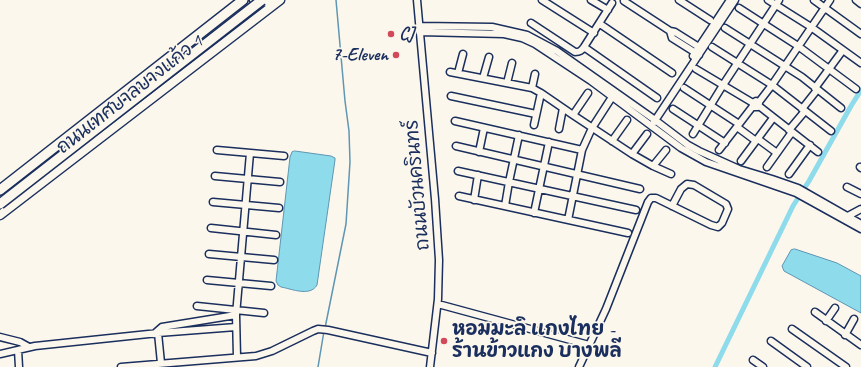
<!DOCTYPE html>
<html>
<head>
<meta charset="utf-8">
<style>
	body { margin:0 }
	canvas { display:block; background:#fbf7ec }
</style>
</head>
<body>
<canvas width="861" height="367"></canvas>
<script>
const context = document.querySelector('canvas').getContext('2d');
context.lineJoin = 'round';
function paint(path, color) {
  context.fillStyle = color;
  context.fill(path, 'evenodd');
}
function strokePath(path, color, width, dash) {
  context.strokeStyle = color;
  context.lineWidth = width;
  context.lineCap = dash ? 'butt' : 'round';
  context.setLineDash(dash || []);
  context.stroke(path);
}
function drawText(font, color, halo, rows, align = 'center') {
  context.font = font + ' Caveat,"Playpen Sans Thai",sans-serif';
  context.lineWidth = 3.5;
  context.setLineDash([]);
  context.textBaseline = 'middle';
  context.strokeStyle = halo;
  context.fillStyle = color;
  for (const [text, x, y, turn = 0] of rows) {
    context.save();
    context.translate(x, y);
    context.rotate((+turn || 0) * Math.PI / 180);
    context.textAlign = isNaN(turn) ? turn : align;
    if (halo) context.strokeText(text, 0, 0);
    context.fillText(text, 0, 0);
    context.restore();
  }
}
const water = new Path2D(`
	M295 151 331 156 335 158V160L317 285C310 297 292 289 281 287L278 285 276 281 290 157 292 152Z
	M795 249 837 263 861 276V313L784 271 782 266 791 250Z`);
paint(water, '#8ddbeb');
strokePath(water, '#5f96b3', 1);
strokePath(new Path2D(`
	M325 328 346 224 350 162 349 131 345 101 336 0
	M318 367 324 331`), '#5f96b3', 1.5);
strokePath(new Path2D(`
	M715 367 793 206 809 181 851 106 861 90`), '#8ddbeb', 5);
const minor = new Path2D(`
	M253 0 267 3 277 2
	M417 0 435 199 439 260 438 299 430 367
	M542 0 594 33
	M591 0 608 10
	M679 0 710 20
	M768 0 811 27 861 63
	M814 0 861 34
	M856 0 861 4
	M624 1 670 31 675 32 702 49
	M739 8 798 46 856 89
	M531 23 575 52C580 52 581 51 584 47L612 3
	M600 24 672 73
	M420 26 492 27 527 35 557 51 655 120 688 145 699 151 739 169 772 179 798 188 861 224
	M725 28 802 77 841 108
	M670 31 672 38 699 55
	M420 32 504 34 522 38 535 44 591 81 681 148 706 162 796 193 861 229
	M584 47 657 98
	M712 47 772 85 831 131
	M693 56 730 0
	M696 69 753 103
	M450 72 532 88 541 93 573 115 632 154 653 166 671 174
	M458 73 463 54
	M483 78 489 57
	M507 83 512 63
	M532 88 535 74
	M684 88 739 124
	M815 88 843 50
	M451 96 536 114
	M759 102 772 85 830 0
	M759 106 818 152
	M673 109 725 143
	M802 109 817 90
	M573 115 588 93
	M455 121 582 150
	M654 122 735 0
	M534 125 541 93
	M737 127 756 141
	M559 129 563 108
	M789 130 805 111
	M693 134 723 85 779 0
	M758 139 777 153
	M612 141 627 120
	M456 146 640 189
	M217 150 284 156
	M719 150 753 106V103L756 101 759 103 758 107H755L753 106
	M479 152 484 128
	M632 154 647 134
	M741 161 773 118
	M653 166 666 150
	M767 167 792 132
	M860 167 861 168
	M458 171 636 210
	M789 174 810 145
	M215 176 280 182
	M847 187 861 194
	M459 196 628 233
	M474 200 478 175
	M213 202 279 208
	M505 206 509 182 519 135
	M534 213 549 142
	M848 216 861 209
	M568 220 582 150 592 128 614 94
	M211 228 276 235
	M209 254 274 260
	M207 280 271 286
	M438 304 589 345
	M197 306 264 313
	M815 312 861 345
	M826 321 835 308
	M792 329 846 367
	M158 333 161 363
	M154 334 162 327 236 315
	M845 335 854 319
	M0 337 20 342 29 347
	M771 341 807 367
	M18 350 19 367
	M0 354 35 346 158 333 236 327
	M237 357 236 315 250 153
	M753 360 763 367
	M121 367 256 356 272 351 313 331 318 329 328 330 432 353
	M579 367 606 309 648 202 651 198H656L711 225 718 227 722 223 728 209 726 204 694 185 687 184 681 189 672 206`);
const major = new Path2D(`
	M0 215 280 0`);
const highway = new Path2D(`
	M0 190 243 0`);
strokePath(minor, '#1b2f5e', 9);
strokePath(major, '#1b2f5e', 11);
strokePath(highway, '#1b2f5e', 12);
strokePath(minor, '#fbf7ec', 6);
strokePath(major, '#fbf7ec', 8);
strokePath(highway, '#fbf7ec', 9);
const highwayBridge = new Path2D(`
	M0 204 262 0`);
strokePath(highwayBridge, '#1b2f5e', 12, []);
strokePath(highwayBridge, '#fbf7ec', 9);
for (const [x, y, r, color] of [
	[391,34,4,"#d1495b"],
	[396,55,4,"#d1495b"],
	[444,341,4,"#d1495b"]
]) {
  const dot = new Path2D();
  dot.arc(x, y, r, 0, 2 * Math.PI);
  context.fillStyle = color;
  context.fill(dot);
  strokePath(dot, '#fbf7ec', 1.5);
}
drawText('bold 19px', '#1b2f5e', '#fbf7ec', [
	["CJ",399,34],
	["7-Eleven",388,55,"right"],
	["หอมมะลิ เเกงไทย -",452,330],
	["ร้านข้าวแกง บางพลี",452,352]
], 'left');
drawText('19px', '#1b2f5e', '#fbf7ec', [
	["ถนนเทศบาลบางแก้ว 1",130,95,-38],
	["ถนนบัวนครินทร์",418,185,-95]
]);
</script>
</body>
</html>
